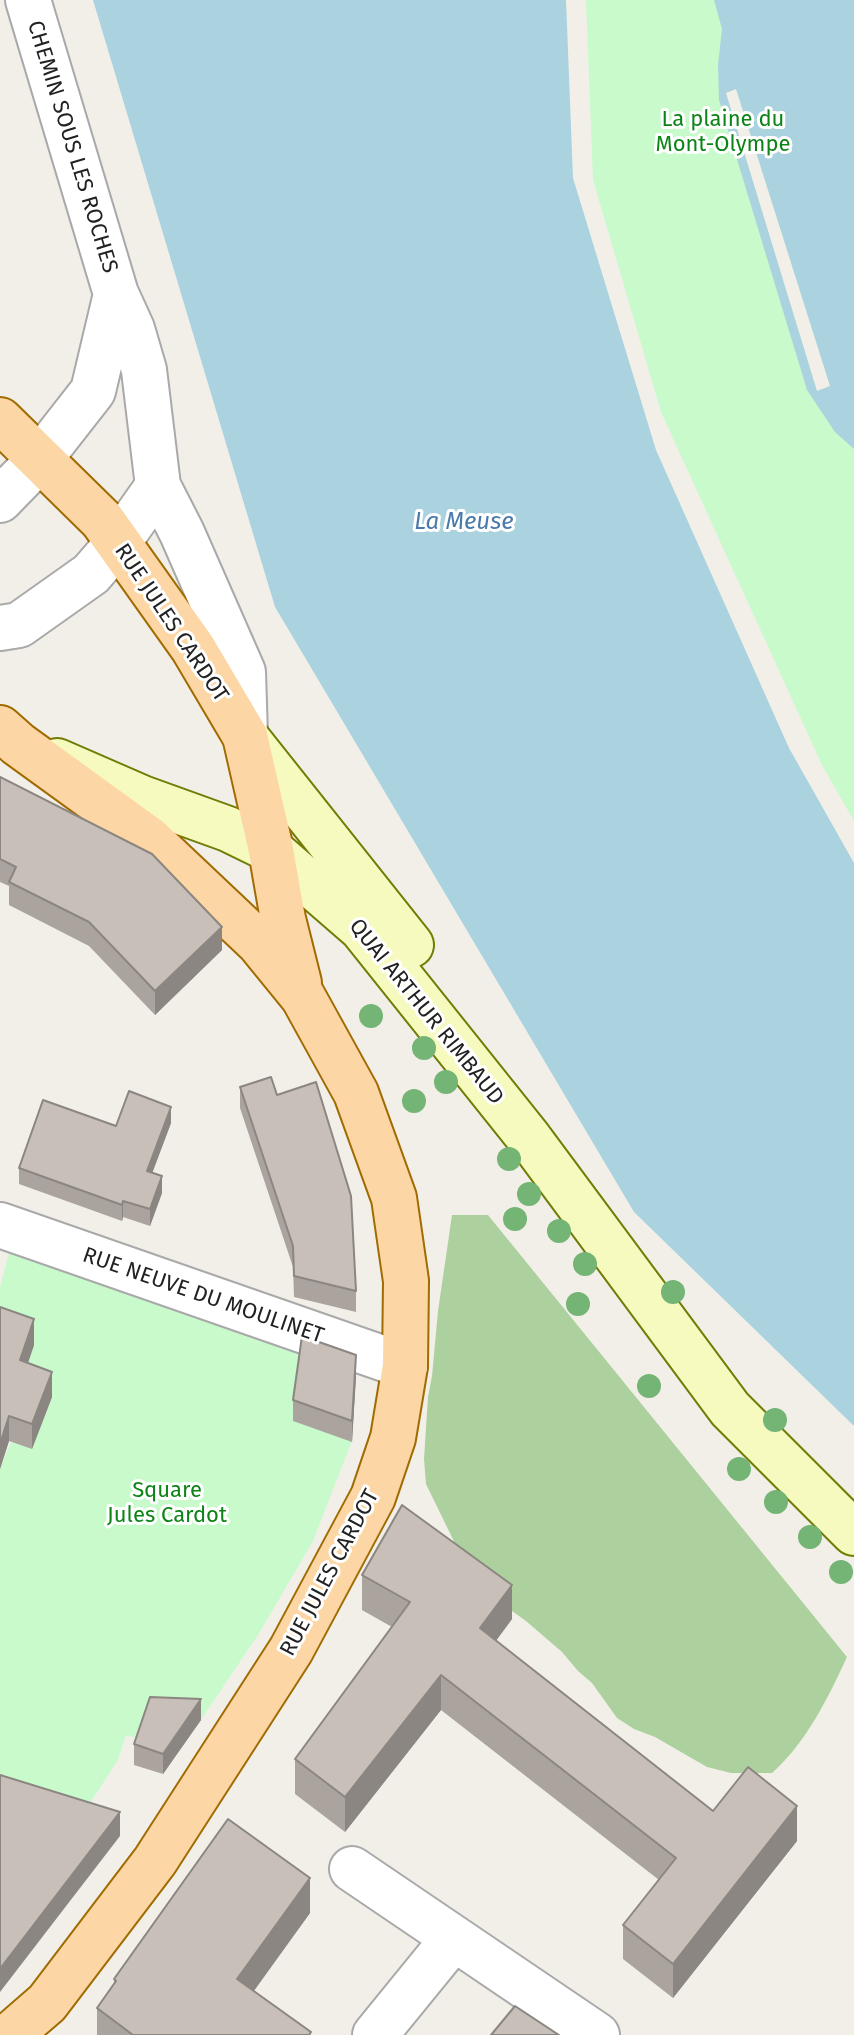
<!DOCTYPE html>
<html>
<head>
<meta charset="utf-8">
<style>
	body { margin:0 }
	canvas { display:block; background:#f2efe9 }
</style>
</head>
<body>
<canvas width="854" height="2035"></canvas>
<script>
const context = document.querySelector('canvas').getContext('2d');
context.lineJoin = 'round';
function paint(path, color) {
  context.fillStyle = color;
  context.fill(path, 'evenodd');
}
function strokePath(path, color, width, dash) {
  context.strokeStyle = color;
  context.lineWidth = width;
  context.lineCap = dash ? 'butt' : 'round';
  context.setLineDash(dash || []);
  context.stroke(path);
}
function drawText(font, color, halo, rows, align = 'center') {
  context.font = font + ' "Fira Sans",sans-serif';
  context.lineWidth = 6;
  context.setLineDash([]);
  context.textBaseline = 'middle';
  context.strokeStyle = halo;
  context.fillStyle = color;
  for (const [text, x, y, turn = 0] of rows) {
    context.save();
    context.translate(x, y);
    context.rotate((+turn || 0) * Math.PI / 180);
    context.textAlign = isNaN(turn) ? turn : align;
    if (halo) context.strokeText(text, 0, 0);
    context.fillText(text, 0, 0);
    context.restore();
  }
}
paint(new Path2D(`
	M452 1215H488L847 1657C828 1698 806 1743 772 1773H731L707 1767 655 1737 634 1729 617 1718 592 1683 578 1671 562 1652 526 1621 505 1606 464 1562 426 1484 424 1459 428 1397 432 1376 438 1311Z`), '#add19e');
paint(new Path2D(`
	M586 0H854V821L822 765 661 412 593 180Z
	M12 1242 303 1348 293 1421 352 1441 313 1541 258 1635 198 1724 143 1740 126 1735 118 1760 79 1820 0 1795V1469L11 1442 33 1449 0 1332V1287Z`), '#c8facc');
paint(new Path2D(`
	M93 0H566L573 178 656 450 789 748 854 863V1426L634 1212 275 607Z
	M714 0H854V449L835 432 807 390 719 100 718 65 722 29Z`), '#aad3df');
paint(new Path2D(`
	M736 89 830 386 817 391 726 93Z`), '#f2efe9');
const minor = new Path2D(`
	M0 1225 405 1366
	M352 1869 597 2035
	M375 2035 454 1938`);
const tertiary = new Path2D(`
	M158 486 182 533 243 672 245 736
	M0 500 39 460 93 391 116 294
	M0 628 19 625 91 574 117 544 158 486 144 370 132 329 116 294 28 0`);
const secondary = new Path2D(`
	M245 736 411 945
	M57 761 142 798 228 829 271 850 362 929 529 1138 730 1409 854 1533`);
const primary = new Path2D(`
	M0 420 102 520 193 648 245 736 271 850 283 919 299 983
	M0 728 18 744 149 839 259 943 303 997 356 1093 394 1198 406 1281 405 1366 393 1438 373 1497 291 1650 155 1861 47 2003 10 2035`);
strokePath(minor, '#a9a9a9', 48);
strokePath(tertiary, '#a9a9a9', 48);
strokePath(secondary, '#707d05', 48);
strokePath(primary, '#a06b00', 48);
strokePath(minor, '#fff', 44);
strokePath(tertiary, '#fff', 44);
strokePath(secondary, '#f7fabf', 44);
strokePath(primary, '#fcd6a4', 44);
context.fillStyle = '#74b475';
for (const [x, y] of [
	[371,1016],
	[424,1048],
	[446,1082],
	[414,1101],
	[509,1159],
	[529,1194],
	[515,1219],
	[559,1231],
	[585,1264],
	[673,1292],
	[578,1304],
	[649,1386],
	[775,1420],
	[739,1469],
	[776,1502],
	[810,1537],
	[841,1572]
]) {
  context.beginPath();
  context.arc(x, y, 12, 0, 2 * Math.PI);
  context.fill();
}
paint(new Path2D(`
	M0 777 222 950 155 1015 89 946 9 905V886L0 882Z
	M240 1087 277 1095 356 1291V1312L294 1297 293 1267 240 1108Z
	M171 1123 152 1173 162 1193 150 1226 123 1217 122 1221 19 1184V1168Z
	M0 1307 34 1345 28 1363 52 1397 32 1449 9 1441 0 1469Z
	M356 1376 352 1442 293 1421V1400Z
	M362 1575 512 1619 496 1641 713 1811 797 1841 673 1998 623 1959V1925L659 1880 441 1710 345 1832 295 1794V1759L392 1627 362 1610Z
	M201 1720 163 1774 134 1765V1744Z
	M310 1913 254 1991 311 2035H97V2008L114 1985V1979Z`), '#aba49e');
paint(new Path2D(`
	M222 927V950L155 1015V991Z
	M171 1107V1123L147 1187V1171Z
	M162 1176V1193L150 1226V1209Z
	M123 1201V1217L122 1221V1205Z
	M34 1319V1345L20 1386V1360Z
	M356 1355V1376L352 1442V1421Z
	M52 1372V1397L32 1449V1424Z
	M9 1416V1441L0 1469V1444Z
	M512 1585V1619L480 1662V1628Z
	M441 1675V1710L345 1832V1797Z
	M201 1699V1720L163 1774V1754Z
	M797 1806V1841L673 1998V1964Z
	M120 1812V1836L0 1992V1969Z
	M310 1878V1913L237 2014V1979Z`), '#8b8681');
const building = new Path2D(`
	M0 777 152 854 222 927 155 991 89 922 9 882 16 867 0 859Z
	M271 1077 277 1095 316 1082 351 1196 356 1291 294 1276 293 1246 240 1087Z
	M129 1091 171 1107 147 1171 162 1176 150 1209 123 1201 122 1205 19 1168 43 1100 116 1126Z
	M0 1307 34 1319 20 1360 52 1372 32 1424 9 1416 0 1444Z
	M302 1336 356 1355 352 1421 293 1400Z
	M402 1505 512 1585 480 1628 713 1811 748 1767 797 1806 673 1964 623 1925 676 1858 441 1675 345 1797 295 1759 410 1602 362 1575Z
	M150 1697 201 1699 163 1754 134 1744Z
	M0 1775 120 1812 0 1969Z
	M228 1819 310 1878 237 1979 311 2032 309 2035H133L97 2008 116 1981 114 1979Z
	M515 2006 559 2035H491Z`);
paint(building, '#c7bfb8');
strokePath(building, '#8b8681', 2);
drawText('22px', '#0c8416', '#fff', [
	["La plaine du",723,120],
	["Mont-Olympe",723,145],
	["Square",167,1491],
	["Jules Cardot",167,1516]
]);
drawText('22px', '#222', '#fff', [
	["CHEMIN SOUS LES ROCHES",72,147,73],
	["RUE JULES CARDOT",171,623,56],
	["QUAI ARTHUR RIMBAUD",426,1012,51],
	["RUE NEUVE DU MOULINET",203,1296,19],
	["RUE JULES CARDOT",330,1573,-62]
]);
drawText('italic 24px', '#4a7aab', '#fff', [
	["La Meuse",464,522]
]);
</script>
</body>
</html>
